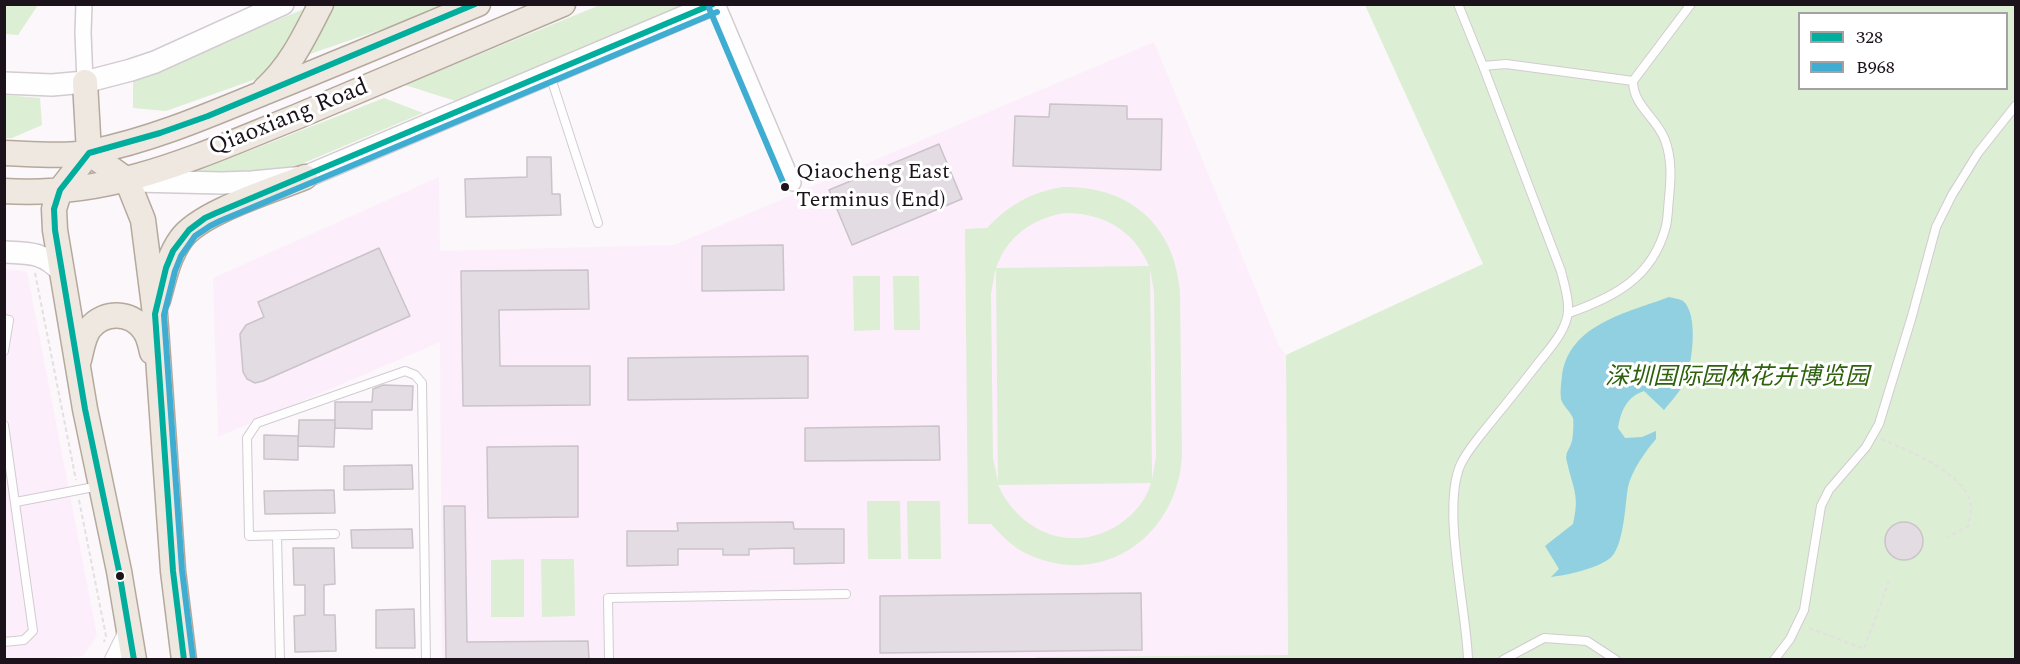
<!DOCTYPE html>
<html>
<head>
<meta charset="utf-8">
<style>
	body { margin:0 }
	#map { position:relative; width:2020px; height:664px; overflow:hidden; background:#fbf7fa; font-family:Spectral,serif }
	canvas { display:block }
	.frame { position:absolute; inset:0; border:6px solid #1c121b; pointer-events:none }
	.legend { position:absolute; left:1798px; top:12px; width:210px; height:78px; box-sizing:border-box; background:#fff; border:2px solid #a4a0a4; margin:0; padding:8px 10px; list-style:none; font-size:18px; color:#1c121b }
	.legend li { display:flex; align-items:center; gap:12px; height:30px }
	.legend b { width:30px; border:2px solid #a4a0a4 }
</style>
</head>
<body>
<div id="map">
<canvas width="2020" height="664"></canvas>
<div class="frame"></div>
<ul class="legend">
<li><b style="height:8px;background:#01ad9c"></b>328</li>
<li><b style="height:8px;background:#3eadd1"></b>B968</li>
</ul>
</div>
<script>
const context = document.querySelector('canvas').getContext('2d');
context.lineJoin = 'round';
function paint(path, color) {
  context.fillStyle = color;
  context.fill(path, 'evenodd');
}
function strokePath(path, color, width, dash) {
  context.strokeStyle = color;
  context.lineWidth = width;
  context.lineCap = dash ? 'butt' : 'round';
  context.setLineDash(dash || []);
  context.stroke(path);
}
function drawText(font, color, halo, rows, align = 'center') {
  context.font = font + ' Spectral,"Noto Sans SC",serif';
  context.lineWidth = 6;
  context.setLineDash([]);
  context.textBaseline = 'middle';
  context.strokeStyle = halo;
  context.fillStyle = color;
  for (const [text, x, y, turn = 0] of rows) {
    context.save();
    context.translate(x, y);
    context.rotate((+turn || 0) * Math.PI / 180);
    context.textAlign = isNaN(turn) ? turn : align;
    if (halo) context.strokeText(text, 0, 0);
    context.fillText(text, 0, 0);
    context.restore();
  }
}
paint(new Path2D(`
	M1154 42 1279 346 1286 355 1288 655 1036 657V660L442 659 440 342 218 437 213 278 439 177 440 251 674 245Z
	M5 269 27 272 97 636 83 656 37 659 5 660Z`), '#fceffb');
paint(new Path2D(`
	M4 5H38L18 35 5 34Z
	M328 5H453L301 57Z
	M600 5H699L462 103 405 85Z
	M1365 5H2015V659L1036 660V657L1288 655 1286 355 1483 264ZM1800 14H2006V88H1800Z
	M309 7 270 74 166 111 133 108V79Z
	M4 95 40 98 42 125 12 138H5Z
	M384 98 423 113 282 172 193 173Z
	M1063 187C1129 186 1174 224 1180 291L1182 457C1176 542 1094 593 1018 549 1008 542 999 533 991 524H968L965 229 987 228C1009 205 1031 192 1063 187ZM1065 213C1103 213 1134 230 1149 266L996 268C1007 236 1033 218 1065 213ZM1150 269 1154 292 1156 457 1152 480ZM995 271H996L998 482 993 458 991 294ZM1151 483C1147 497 1137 511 1125 520 1079 556 1021 536 998 485Z
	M853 276H880V330L854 331Z
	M893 276H919L920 330H894Z
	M867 501H900L901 559H868Z
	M907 501H940L941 559H908Z
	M524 559V617H491V560Z
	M541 559H574L575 616 542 617Z`), '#dceed3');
paint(new Path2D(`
	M1669 297C1673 298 1680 299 1683 301 1699 314 1692 363 1686 379 1682 390 1671 401 1664 410L1644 391C1627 397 1621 410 1618 428L1625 438 1642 437 1656 431V439C1645 452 1632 470 1628 487 1625 504 1624 549 1609 559 1595 569 1568 575 1551 577L1559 569 1545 546 1573 524C1580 495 1573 489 1567 462 1564 453 1570 449 1572 441 1573 436 1574 423 1573 418 1570 411 1563 406 1561 399 1560 391 1561 384 1562 376 1569 324 1627 313 1669 297Z`), '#90d0e1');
const building = new Path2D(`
	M1050 104 1127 106V119H1162L1161 170 1013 166 1015 116 1049 117Z
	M939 144 962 199 852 245 829 190Z
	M527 157H551L552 194H560L561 215 466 217 465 179 527 177Z
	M783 245 784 290 702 291V246Z
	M379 248 410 316 263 381 255 383 247 379 243 372 240 334 246 325 264 317 258 302Z
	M588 270 589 309 499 310 500 366H590V405L463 406 461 271Z
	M808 356V398L628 400V358Z
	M383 385 413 386 412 410H372V429L335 428V402H372L373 389Z
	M299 420H335L334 447 298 446Z
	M939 426 940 460 805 461V428Z
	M264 435 298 436V460L264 459Z
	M578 446V517L488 518 487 447Z
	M412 465 413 489 344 490V466Z
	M334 490 335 513 265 514 264 491Z
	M444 506H465L467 642 588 641 589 659 446 660Z
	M1885 541a19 19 0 1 1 38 0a19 19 0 1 1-38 0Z
	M793 522 794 529H844V563L794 564V548L749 549V555H723V549H678V565L627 566V531H678L677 523Z
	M412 529 413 548H352L351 530Z
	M293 548H334L335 584 324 585V615H335L336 651 295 652 294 616 305 615V585H294Z
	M1141 593 1142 650 880 653V596Z
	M414 609 415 648H376V610Z`);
paint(building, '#e3dce2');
strokePath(building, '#cac3ca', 1.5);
const service = new Path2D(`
	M1458 4 1483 66 1561 271C1564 284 1569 297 1568 311 1567 330 1550 348 1539 362 1525 380 1511 398 1496 416 1485 430 1472 444 1463 460 1439 500 1467 610 1468 660
	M1483 66 1506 64 1633 81
	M550 75 598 223
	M1569 313C1615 297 1653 277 1666 226 1668 217 1668 207 1669 198 1671 178 1672 159 1665 140 1657 118 1633 106 1633 81L1691 4
	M4 319 9 320 4 351
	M4 425 33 631 24 640 4 642
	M16 502 99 486
	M335 534 249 536 247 438 257 423 405 371 415 375 422 383 426 660
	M277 536 280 660
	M609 660 608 598 846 594
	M1503 660 1544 638 1587 641 1616 660
	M1774 660 1790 639 1804 610 1821 506 1829 490 1866 447 1879 424 1912 316 1936 227 1952 195 1978 153 2016 105`);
const minor = new Path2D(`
	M84 4 83 33 85 82
	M717 4 793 183`);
const tertiary = new Path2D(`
	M115 660 126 638 128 627`);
const secondary = new Path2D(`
	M4 83 52 85 85 82 131 70 155 62 283 4
	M135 181 222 183 252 182 305 177 714 4
	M4 252C30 253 43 252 62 272`);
const primary = new Path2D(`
	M85 82 89 153 60 190 54 209 55 230 85 409 119 571 134 660
	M265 89C291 66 305 35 321 4
	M4 153C33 154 63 157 91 152 151 140 207 116 263 93 335 64 406 34 478 4
	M89 153 127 180 143 220 155 314 173 571 184 660
	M4 191C113 198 198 156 296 117 385 80 474 42 563 4
	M158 300C164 279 168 257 181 239 200 212 274 190 305 177
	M79 360C82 349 83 337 90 328 104 311 131 311 144 330 149 336 150 344 152 352`);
strokePath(service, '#d2cbd1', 10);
strokePath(minor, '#d2cbd1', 18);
strokePath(tertiary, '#d2cbd1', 22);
strokePath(secondary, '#d2cbd1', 24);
strokePath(primary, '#b5a99d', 27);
strokePath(new Path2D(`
	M35 273 76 480
	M1881 439C1907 450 1970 475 1971 507 1971 513 1969 520 1968 526L1948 537
	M79 500 106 636 104 642
	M1809 628 1864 649 1889 581`), '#e2e0e1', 2, [4.5, 3]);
strokePath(service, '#fefefe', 8);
strokePath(minor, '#fefefe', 15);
strokePath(tertiary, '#fefefe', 20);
strokePath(secondary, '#fefefe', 21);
strokePath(primary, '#eee8e0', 24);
strokePath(new Path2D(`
	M134 660 119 571 85 409 55 230 54 209 60 190 89 153 160 133 208 116 475 4
	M184 660 173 571 155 314 166 268 173 251 189 230 205 218 216 213 713 4`), '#01ad9c', 6);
strokePath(new Path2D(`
	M709 8 785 187
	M193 659 182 570 164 315 175 271 181 256 195 236 210 226 220 221 717 12`), '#3eadd1', 6);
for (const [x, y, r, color] of [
	[785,187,5,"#1c121b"],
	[120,576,5,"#1c121b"]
]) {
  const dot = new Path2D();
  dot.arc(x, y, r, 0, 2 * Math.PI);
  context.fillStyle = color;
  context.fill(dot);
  strokePath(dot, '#fff', 2);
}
drawText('22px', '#1c121b', '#fff', [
	["Qiaocheng East",796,174],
	["Terminus (End)",796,202]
], 'left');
drawText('24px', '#1c121b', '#fff', [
	["Qiaoxiang Road",289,119,-22]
]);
drawText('italic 24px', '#2e610c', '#fff', [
	["深圳国际园林花卉博览园",1737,379]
]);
</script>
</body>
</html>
